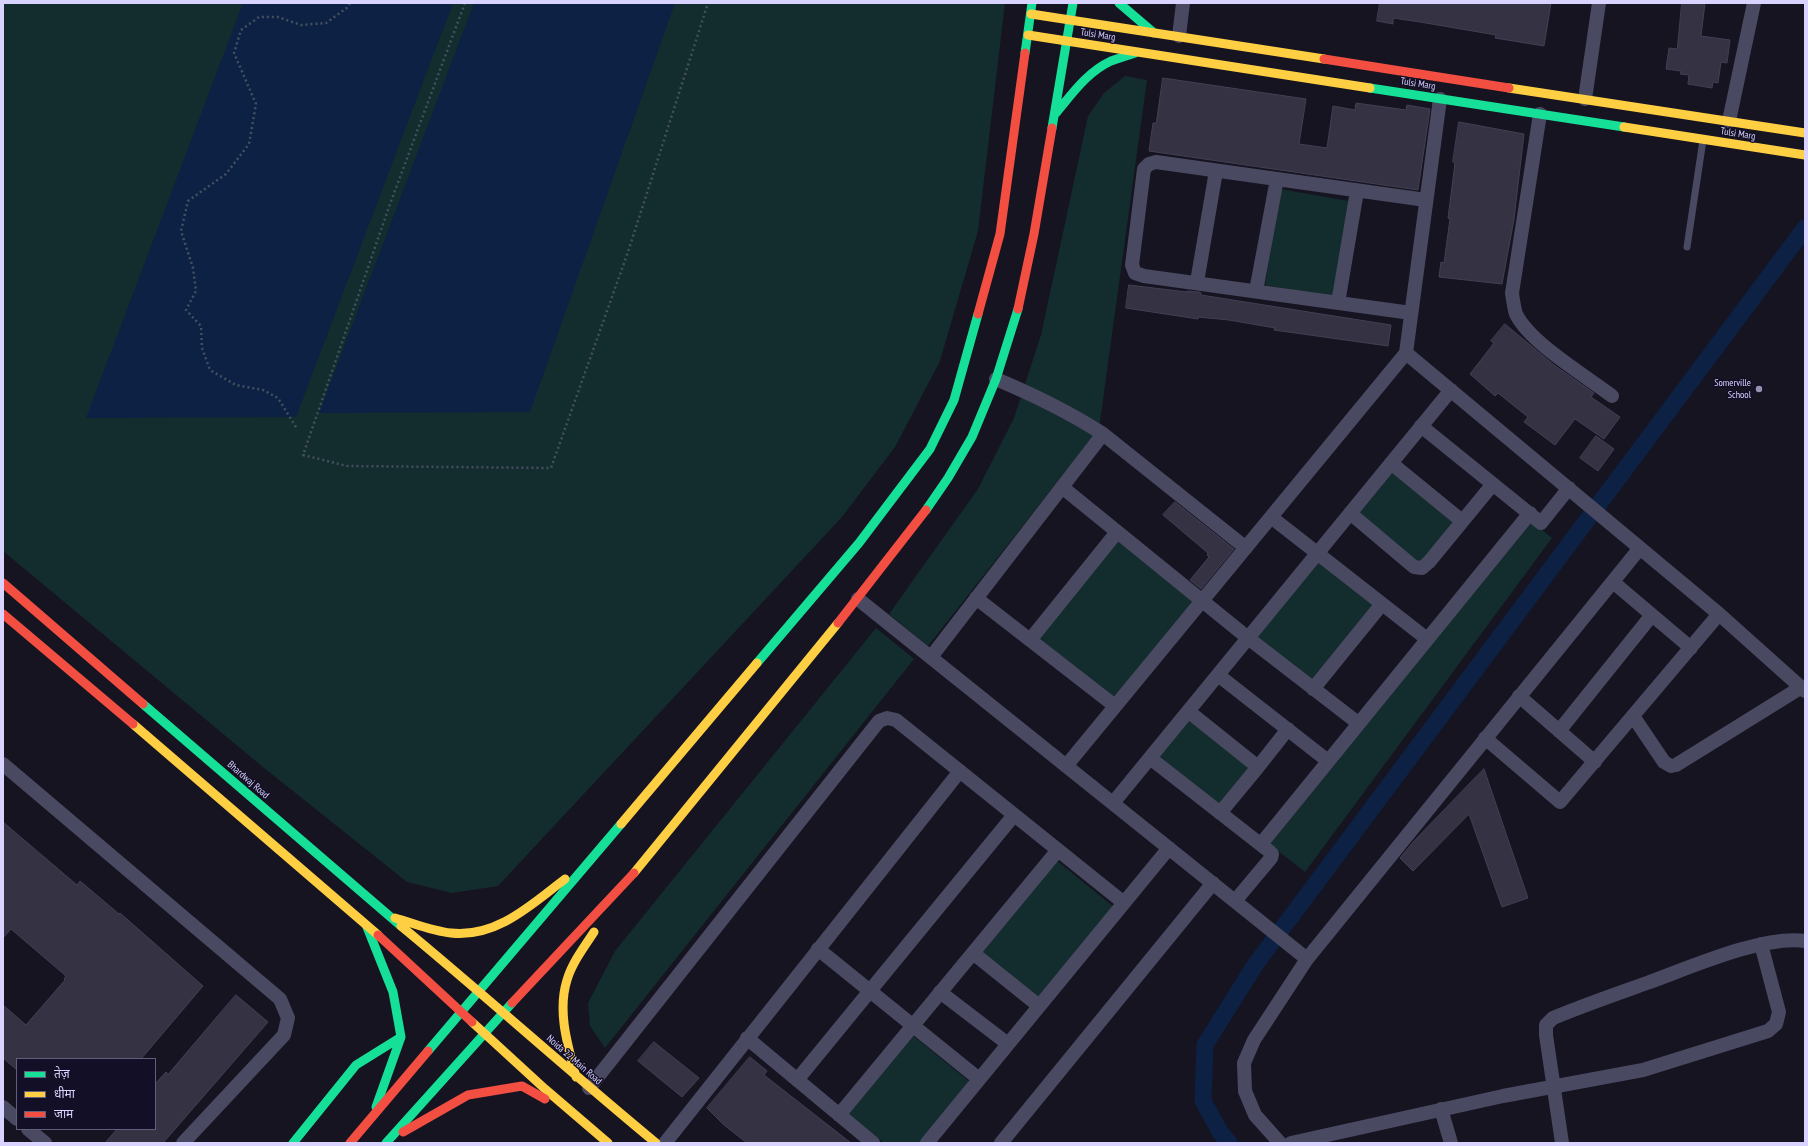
<!DOCTYPE html>
<html>
<head>
<meta charset="utf-8">
<style>
	body { margin:0 }
	#map { position:relative; width:1808px; height:1146px; overflow:hidden; background:#161421; font-family:"PT Sans Narrow","Noto Sans Devanagari",sans-serif }
	canvas { display:block }
	.frame { position:absolute; inset:0; border:4px solid #d9d4ff; pointer-events:none }
	.legend { position:absolute; left:16px; top:1058px; width:140px; height:72px; box-sizing:border-box; background:#130f26; border:1px solid #625e7d; margin:0; padding:5px 7px; list-style:none; font-size:12px; color:#d9d4ff }
	.legend li { display:flex; align-items:center; gap:8px; height:20px }
	.legend b { width:20px; border:1px solid #625e7d }
</style>
</head>
<body>
<div id="map">
<canvas width="1808" height="1146"></canvas>
<div class="frame"></div>
<ul class="legend">
<li><b style="height:5px;background:#16e098"></b>तेज़</li>
<li><b style="height:5px;background:#ffcf43"></b>धीमा</li>
<li><b style="height:5px;background:#f24e42"></b>जाम</li>
</ul>
</div>
<script>
const context = document.querySelector('canvas').getContext('2d');
context.lineJoin = 'round';
function paint(path, color) {
  context.fillStyle = color;
  context.fill(path, 'evenodd');
}
function strokePath(path, color, width, dash) {
  context.strokeStyle = color;
  context.lineWidth = width;
  context.lineCap = dash ? 'butt' : 'round';
  context.setLineDash(dash || []);
  context.stroke(path);
}
function drawText(font, color, halo, rows, align = 'center') {
  context.font = font + ' "PT Sans Narrow",sans-serif';
  context.lineWidth = 3;
  context.setLineDash([]);
  context.textBaseline = 'middle';
  context.strokeStyle = halo;
  context.fillStyle = color;
  for (const [text, x, y, turn = 0] of rows) {
    context.save();
    context.translate(x, y);
    context.rotate((+turn || 0) * Math.PI / 180);
    context.textAlign = isNaN(turn) ? turn : align;
    if (halo) context.strokeText(text, 0, 0);
    context.fillText(text, 0, 0);
    context.restore();
  }
}
paint(new Path2D(`
	M3 3H1005L978 231 940 361 895 447 842 517 498 886 452 893 407 882 264 768 3 551Z
	M1125 76 1147 80 1099 429 928 646 889 614 978 489 1014 418 1041 335 1088 116 1104 93Z
	M1280 189 1349 201 1333 297 1265 285Z
	M1391 468 1457 522 1422 566 1355 512Z
	M1530 520 1552 538 1305 872 1268 843Z
	M1116 540 1193 602 1114 701 1037 639Z
	M1317 557 1377 604 1313 685 1254 637Z
	M876 628 914 659 605 1048 590 1026 588 1003 615 951Z
	M1188 715 1253 767 1220 809 1155 757Z
	M1056 860 1114 907 1039 1000 981 954Z
	M911 1034 970 1082 921 1143H884L847 1113Z`), '#132c2d');
paint(new Path2D(`
	M243 3H453L296 417 86 418Z
	M474 3H675L530 412 319 413Z`), '#0d2144');
strokePath(new Path2D(`
	M1229 1143 1220 1132 1203 1101 1205 1045 1255 965 1805 228`), '#0d2144', 17);
const building = new Path2D(`
	M1380 3H1551L1544 46 1495 38 1496 35 1420 22 1393 18V24L1377 21Z
	M1682 3H1705L1701 36 1730 40 1727 63 1721 62 1718 83 1713 82 1712 88 1688 84 1689 75 1680 74 1681 71 1666 69 1669 48 1677 49Z
	M1163 78 1306 99 1299 144 1327 148 1333 106 1355 110 1356 103 1406 110 1407 105 1430 109 1418 190 1149 151 1153 123H1156Z
	M1459 122 1524 134 1514 219 1502 284 1439 277 1441 262 1444 263 1450 219 1448 218 1455 163 1453 162Z
	M1129 285 1187 292V291L1199 292 1201 293V295L1391 325 1388 346 1274 330 1275 328 1229 320 1198 317V319L1126 308Z
	M1505 324 1554 365 1594 393 1591 397 1620 417 1604 439 1575 419 1555 445 1524 422 1528 417 1498 393 1495 396 1470 374 1494 343 1491 341Z
	M1596 436 1614 449 1598 471 1580 458Z
	M1175 502 1234 549 1201 589 1190 580 1209 557 1207 555 1208 553 1163 515Z
	M1484 769 1528 898 1502 907 1469 814 1413 871 1400 858 1414 841Z
	M3 822 77 885 80 881 119 914 120 913 203 986 141 1059H17V1070L3 1058V1005L26 1025 65 980 64 979 66 976 11 929 3 938Z
	M236 995 268 1022 163 1143H105L117 1129H155V1084L166 1072 168 1074Z
	M654 1042 699 1078 682 1097 638 1061Z
	M750 1057 767 1071 764 1075 851 1143H747L724 1125 707 1108Z`);
paint(building, '#343243');
strokePath(building, '#433f54', 1);
strokePath(new Path2D(`
	M465 3 390 204 303 455 347 466 551 468 628 252 708 3
	M296 427 278 398 263 390 236 385 210 370 202 348 201 326 186 310 196 291 193 268 181 231 188 201 226 174 249 144 256 104 234 53 241 30 259 17H278L301 25 326 23 348 7 350 3`), '#44505f', 2.5, [2, 3]);
strokePath(new Path2D(`
	M1687 247 1703 140`), '#4a4962', 7);
strokePath(new Path2D(`
	M1179 36 1183 3
	M1585 99 1599 3
	M1540 114 1512 293C1513 300 1514 308 1516 314 1530 343 1586 376 1612 396
	M1729 121 1754 3
	M1197 282 1216 171
	M1256 291 1277 179
	M1338 303 1357 191
	M1411 313 1144 276 1135 273 1132 265 1144 169 1149 164 1156 162 1426 200
	M1406 353 1719 614 1805 691
	M996 379C1034 395 1069 412 1103 434
	M1421 426 1541 523 1569 488
	M1391 463 1462 521
	M1062 487 1248 638 1358 723
	M1350 513 1414 567 1422 568 1429 562 1493 484
	M1271 517 1427 639
	M1613 582 1691 648
	M976 598 1115 706
	M858 599 1307 959
	M1030 640 1117 532
	M931 657 1103 434 1246 548
	M1218 675 1328 761
	M1313 689 1382 604
	M1519 696 1595 762
	M1188 711 1258 767 1220 813
	M1633 716 1664 762 1671 766 1676 765 1800 688
	M1559 731 1652 615
	M1485 738 1560 802 1719 614
	M1150 758 1269 851 1272 854 1271 858 1235 901
	M3 764 280 999 288 1018 284 1035 183 1143
	M1066 766 1406 353 1440 99
	M1258 767 1288 729
	M1113 803 1451 390
	M1261 844 1530 513
	M818 949 979 1079
	M973 953 1039 1006
	M940 992 1008 1044
	M747 1038 873 1143
	M797 1080 1014 815
	M589 1088 879 721 887 718 896 720 1124 903
	M3 1107 17 1119
	M1441 1109 1451 1143
	M839 1115 1058 850
	M28 1129 45 1143
	M665 1143 960 771
	M927 1143 1169 848
	M1001 1143 1213 883
	M1280 1143 1255 1115 1245 1091 1244 1063 1254 1040 1307 959 1640 548
	M1291 1143 1503 1096 1643 1070 1768 1031 1776 1024 1779 1012 1761 944
	M1562 1143 1546 1035V1025L1553 1018C1584 1005 1616 994 1647 983 1689 968 1762 935 1805 941`), '#4a4962', 14);
strokePath(new Path2D(`
	M1119 3 1154 33
	M1025 53 1032 3
	M1370 88 1624 127
	M1056 113C1072 94 1087 72 1111 61 1119 58 1127 56 1135 53
	M1052 128 1073 3
	M926 510 948 478 972 437 996 379 1018 309
	M757 663 859 543 930 449 954 400 978 314
	M143 704 401 926
	M367 927 393 992 401 1037 376 1107
	M428 1051 621 824
	M293 1143 356 1065 401 1037
	M386 1143 512 1003`), '#16e098', 9);
strokePath(new Path2D(`
	M1031 14 1324 59
	M1028 35 1370 88
	M1509 88 1805 133
	M1624 127 1805 155
	M133 724 378 935
	M621 824 757 663
	M634 873 838 623
	M395 918C413 923 432 931 451 933 497 938 532 904 565 879
	M401 926C487 997 570 1072 656 1143
	M472 1022 545 1089 608 1143
	M576 1077C568 1046 557 1012 567 980 572 963 584 947 594 932`), '#ffcf43', 9);
strokePath(new Path2D(`
	M1324 59 1509 88
	M1018 309 1034 234 1052 128
	M978 314 1000 234 1025 53
	M3 583 143 704
	M3 614 133 724
	M838 623 926 510
	M378 935 472 1022
	M512 1003 634 873
	M403 1132 468 1095 522 1086 545 1099
	M350 1143 428 1051`), '#f24e42', 9);
for (const [x, y, r, color] of [
	[1759,389,4,"#9591b1"]
]) {
  const dot = new Path2D();
  dot.arc(x, y, r, 0, 2 * Math.PI);
  context.fillStyle = color;
  context.fill(dot);
  strokePath(dot, '#130f26', 1.5);
}
drawText('10px', '#d9d4ff', '#130f26', [
	["Tulsi Marg",1098,35,9],
	["Tulsi Marg",1418,84,9],
	["Tulsi Marg",1738,134,9],
	["Bhardwaj Road",248,780,41],
	["Noida 22 Main Road",574,1060,41]
]);
drawText('10px', '#d9d4ff', '#130f26', [
	["Somerville",1751,383],
	["School",1751,395]
], 'right');
</script>
</body>
</html>
